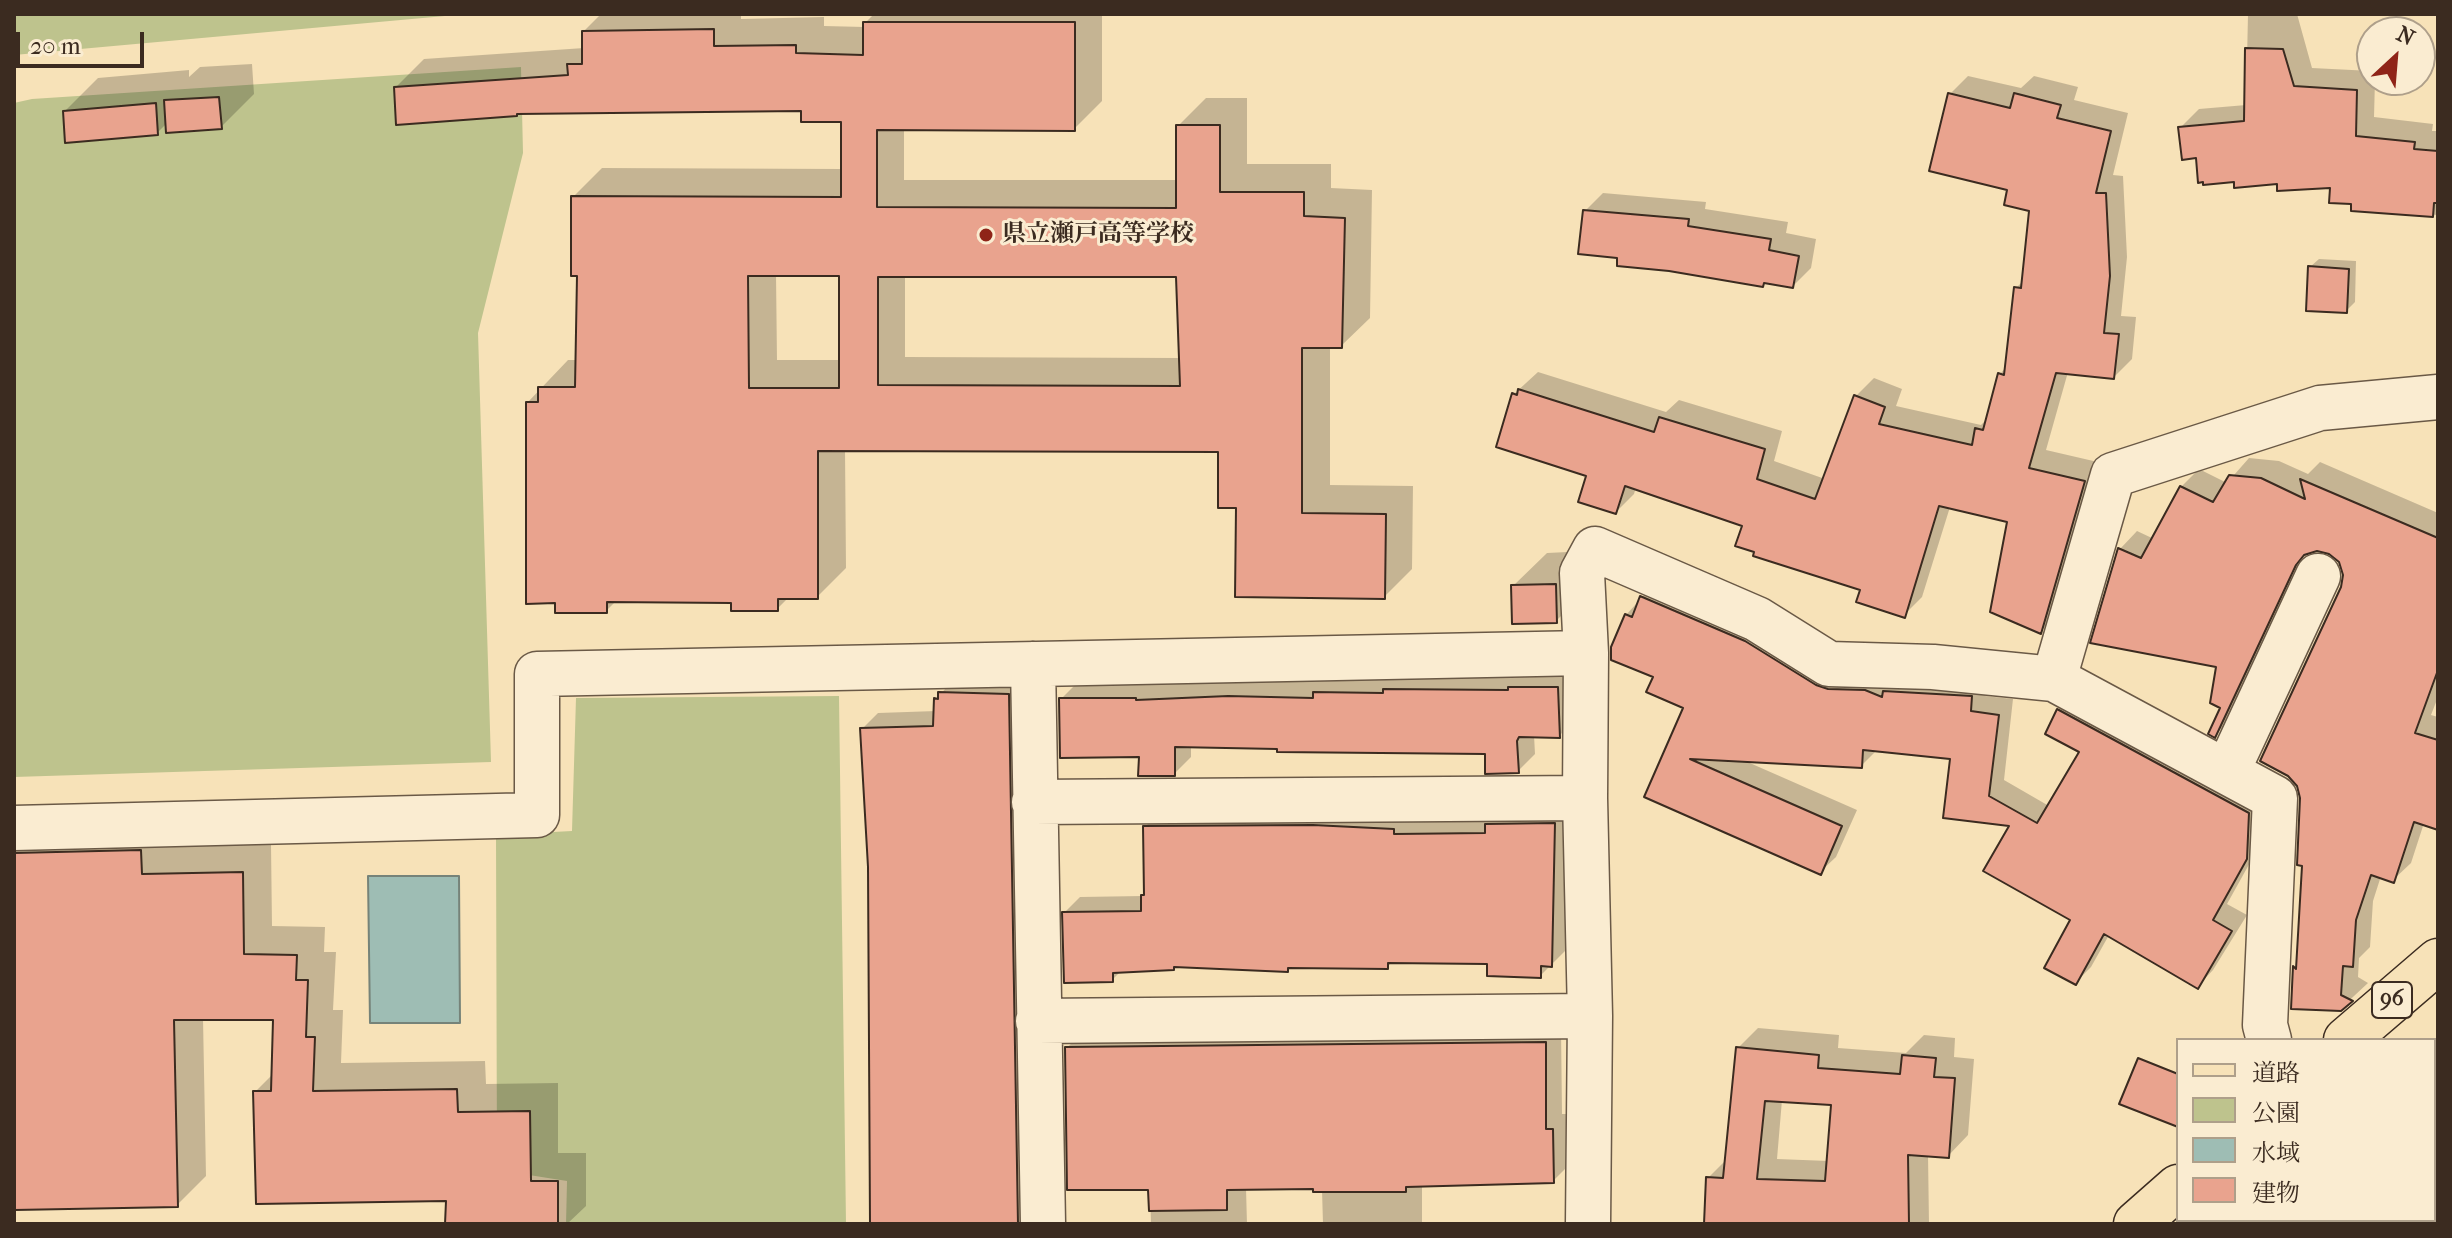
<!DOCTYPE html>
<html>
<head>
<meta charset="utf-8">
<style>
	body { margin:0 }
	#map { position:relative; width:2452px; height:1238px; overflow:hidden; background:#f7e2b8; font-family:"IM FELL French Canon","Noto Serif JP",serif }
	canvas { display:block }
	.frame { position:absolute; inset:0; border:16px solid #3b2b20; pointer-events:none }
	.legend { position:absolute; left:2176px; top:1038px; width:260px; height:184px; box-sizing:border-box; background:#faecd1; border:2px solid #ae9f8a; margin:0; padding:10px 14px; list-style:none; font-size:24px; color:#3b2b20 }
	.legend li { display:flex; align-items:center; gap:16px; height:40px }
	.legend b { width:40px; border:2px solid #ae9f8a }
	.north { position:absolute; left:2356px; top:16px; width:80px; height:80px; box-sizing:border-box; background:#faecd1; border:2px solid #ae9f8a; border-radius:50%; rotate:26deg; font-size:22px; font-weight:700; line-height:32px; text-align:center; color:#3b2b20 }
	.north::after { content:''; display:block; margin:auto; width:28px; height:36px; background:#8f2418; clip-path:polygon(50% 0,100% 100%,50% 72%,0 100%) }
	.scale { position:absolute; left:16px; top:32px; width:128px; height:36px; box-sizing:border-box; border:4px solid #3b2b20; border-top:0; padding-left:10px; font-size:24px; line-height:28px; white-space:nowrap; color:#3b2b20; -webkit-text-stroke:6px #faecd1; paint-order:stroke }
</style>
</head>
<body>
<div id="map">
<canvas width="2452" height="1238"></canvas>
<div class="frame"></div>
<ul class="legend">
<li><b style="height:10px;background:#f7e2b8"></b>道路</li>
<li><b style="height:22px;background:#bec38d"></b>公園</li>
<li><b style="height:22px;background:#9ebdb4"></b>水域</li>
<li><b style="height:22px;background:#e9a38e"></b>建物</li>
</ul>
<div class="north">N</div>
<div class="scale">20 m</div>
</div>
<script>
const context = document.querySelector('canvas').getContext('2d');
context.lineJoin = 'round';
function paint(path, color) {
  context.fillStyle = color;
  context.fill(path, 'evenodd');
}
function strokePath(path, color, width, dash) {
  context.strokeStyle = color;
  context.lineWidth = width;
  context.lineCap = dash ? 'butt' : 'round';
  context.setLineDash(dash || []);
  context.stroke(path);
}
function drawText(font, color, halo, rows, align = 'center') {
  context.font = font + ' "IM FELL French Canon","Noto Serif JP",serif';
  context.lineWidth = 6;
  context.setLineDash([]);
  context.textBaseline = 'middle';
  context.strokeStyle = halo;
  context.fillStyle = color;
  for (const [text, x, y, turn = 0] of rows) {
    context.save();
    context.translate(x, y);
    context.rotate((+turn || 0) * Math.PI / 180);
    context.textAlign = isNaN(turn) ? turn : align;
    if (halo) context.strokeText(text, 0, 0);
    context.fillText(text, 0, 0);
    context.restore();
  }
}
paint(new Path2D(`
	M14 14H467L14 55Z
	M521 67 523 153 478 333 491 762 14 777V103L32 99Z
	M839 696 846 1224H566L567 1181 497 1170 496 835 572 831 576 698Z`), '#bec38d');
const water = new Path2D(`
	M368 876H459L460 1023H370Z`);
paint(water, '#9ebdb4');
strokePath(water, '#768379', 2);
paint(new Path2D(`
	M601 14H741V19L824 17V26L865 27V23L874 14H1102V101L1074 129 904 128V180H1178V126L1206 98H1247V164H1331V188L1372 190 1370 318 1341 346H1330V485L1413 486 1412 569 1384 597 1238 506 1220 450 845 449 846 568 817 597H789L777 609 733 601H616L606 611 528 402 568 360H578L579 274 573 197 602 168 843 169V120L803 109 396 87 424 59 584 48V31ZM776 274H841V360H777ZM905 275H1178L1181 358 905 357Z
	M2248 14H2297L2312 68 2372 71V80H2375L2374 117 2433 124 2432 131H2438V215L2353 209V202L2332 186 2236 180 2197 156 2180 128 2199 109 2246 105Z
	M252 64 254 94 221 127 167 123 157 133 65 111 98 78 189 70V77L200 67Z
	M1968 76 2021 88 2034 76 2078 87 2074 100 2128 113 2113 175 2123 176 2127 257 2121 316 2136 317 2132 359 2114 377 2068 372 2046 450 2102 463 2059 613 2041 631 2010 521 1950 507 1922 597 1904 615 1863 589 1745 524 1636 487 1634 494 1616 512 1589 474 1514 394 1538 372 1666 412 1679 400 1782 431 1774 461 1825 479 1856 396 1874 378 1902 389 1896 406 1981 425 1989 417 2000 374 2007 366 2016 288 2023 281 2031 210 2010 188 1950 94Z
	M1603 193 1706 202 1705 209 1788 222 1786 233 1816 239 1811 268 1793 286 1620 256 1585 211Z
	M2319 259 2356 261 2355 302 2346 311 2310 267Z
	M2249 458 2279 461 2308 474 2320 462 2438 513V697L2431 715 2438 717V827L2424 823 2411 863 2393 880 2381 876 2373 901 2370 947 2359 958 2358 977 2368 983 2340 1009 2293 1007 2295 967 2299 963 2345 574 2341 561 2330 552 2316 549 2310 551 2233 717 2215 735 2223 707 2218 665 2120 549 2137 531 2154 539 2181 487 2199 469 2227 483Z
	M1588 551 1589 588 1556 621 1513 586 1547 553Z
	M1657 581 1761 626 1987 681 1985 696 2013 699 2004 780 2049 806 2082 751 2058 710 2074 694 2264 797 2262 841 2227 904 2247 915 2213 970 2198 986 2109 935 2091 967 2076 982 2072 919 2012 824 1953 758 1878 749 1861 766 1743 760 1857 810 1836 857 1820 872 1646 796 1685 707 1656 676 1626 615Z
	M1575 671 1576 719 1559 736 1534 735 1535 754 1518 771 1487 752 1191 745V757L1174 774 1141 755 1061 699 1078 682H1152V684L1246 680 1327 681 1332 676Z
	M957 676 1024 678 1035 1224H872L870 867 862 729 878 713 936 711V699Z
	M1570 808 1567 949 1540 976 1489 962 1393 961 1387 967 1292 966 1288 970 1176 965 1173 968 1122 970 1112 980 1064 913 1080 897 1142 896 1146 893 1145 827 1160 811Z
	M14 820 170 846 271 844 272 926 325 927 324 952H336L333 1010H343L341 1063 485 1061 486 1084 558 1083V1153H586V1206L567 1224H447L448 1199 255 1092 273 1074 275 1018H203L206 1176 177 1205 14 1208Z
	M1561 1027 1562 1114H1568L1569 1165 1553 1181 1422 1185V1224H1323L1322 1190 1315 1187 1246 1188 1247 1224H1151L1150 1188 1067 1048 1083 1031Z
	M1758 1028 1839 1035 1838 1048 1906 1053 1924 1035 1955 1038 1954 1057 1974 1059 1968 1135 1948 1156 1928 1154 1929 1224H1706L1708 1178 1727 1159 1738 1048ZM1782 1100 1834 1103 1829 1161 1777 1159Z
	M2434 1100H2438V1194L2434 1196Z
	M2222 1220H2283L2284 1224H2222Z`), '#0003');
const building = new Path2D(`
	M863 22H1075V131L877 130V207L1176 208V125H1220V192H1304V216L1345 218 1342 348H1302V513L1386 514 1385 599 1235 597 1236 508H1218V452L818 451V599H778V611H731V603L607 602V613H555V603L526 604V402H538V387H575L577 276H571V196L841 197V122H801V111L517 114V116L396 125 394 87 568 75 567 64H582V31L714 29V46L796 45V53L863 55ZM748 276H839V388H749ZM878 277H1176L1180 386 878 385Z
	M2245 48 2283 49 2294 86 2357 90 2356 136 2415 142 2414 149 2438 151V203H2434L2433 217 2351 211V204L2329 203 2330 188 2277 191V184L2234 188V182L2203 185V182L2198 183 2196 158 2182 160 2178 127 2244 121Z
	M1948 93 2010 108 2014 93 2061 105 2057 118 2111 131 2096 193H2106L2110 276 2104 333 2119 334 2114 379 2056 373 2029 468 2085 481 2041 634 1990 612 2007 522 1939 506 1905 618 1856 602 1860 590 1753 556 1754 552 1735 546 1742 526 1625 486 1616 514 1578 502 1586 476 1496 447 1512 393 1517 395 1518 389 1654 432 1659 417 1765 449 1757 479 1815 499 1854 395 1885 407 1879 424 1972 445 1975 428 1983 430 1998 373 2004 375 2014 287 2021 288 2029 211 2004 205 2007 190 1929 171Z
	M219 97 222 129 166 133 164 100Z
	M156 103 158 135 65 143 63 111Z
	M1583 210 1689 219 1688 226 1771 239 1769 250 1799 256 1793 288 1764 283 1763 287 1669 271 1617 266V258L1578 254Z
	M2308 266 2349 269 2347 313 2306 311Z
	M2229 475 2261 478 2305 499 2300 479 2438 538V670L2415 733 2438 740V830L2414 822 2394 883 2371 875 2356 920 2353 967 2343 966 2341 995 2353 1001 2341 1011 2291 1009 2293 966 2296 969 2302 866 2297 865 2300 798 2297 786 2288 776 2260 761 2341 587 2343 575 2339 562 2329 554 2317 551 2304 555 2296 565 2215 738 2208 734 2220 708 2210 703 2216 667 2090 643 2118 548 2141 558 2180 486 2213 502Z
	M1556 584 1557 623 1512 624 1511 585Z
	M1640 596 1745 641 1816 685 1828 689 1865 690 1882 697 1883 691 1972 696 1971 711 1999 715 1989 796 2037 823 2079 752 2045 734 2057 709 2249 813 2247 859 2213 920 2232 931 2198 989 2104 934 2076 985 2044 968 2070 920 1983 871 2009 826 1943 818 1950 759 1863 750 1862 768 1690 759 1842 826 1821 875 1644 797 1683 708 1646 692 1653 677 1611 660V647L1625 614 1632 617Z
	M1508 687H1558L1560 738 1519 737 1517 741 1519 773 1485 774V754L1277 752V749L1175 747V776H1138L1139 757 1060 758 1059 698H1136V700L1228 696 1313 698V692L1383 693V689L1508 690Z
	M938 692 1009 694 1018 1224H870L868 867 860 728 933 726 934 698 938 699Z
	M1555 823 1552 967 1541 966V978L1487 976V964L1388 963V969L1288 968V972L1174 967V970L1113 973V982L1064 983 1062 912 1141 911V895H1144L1143 826 1313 825 1394 829V834L1485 833V824Z
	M141 850 142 874 243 872 244 954 297 955 296 980H308L306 1037H315L313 1091 457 1089 458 1112 530 1111 531 1181H558V1224H445L446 1201 256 1204 253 1091H271L273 1020H174L178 1207 14 1210V853Z
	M1546 1042V1129H1553L1554 1183 1406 1187V1192H1313V1189L1227 1190V1210L1149 1211 1148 1190H1067L1065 1047Z
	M1736 1047 1819 1055 1818 1068 1900 1074 1902 1055 1936 1058 1934 1077 1955 1078 1949 1158 1908 1155 1909 1224H1704L1706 1177 1723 1178ZM1765 1101 1831 1105 1825 1181 1757 1179Z
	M2138 1058 2178 1074V1127L2119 1104Z`);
paint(building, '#e9a38e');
strokePath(building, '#3b2b20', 2);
const minor = new Path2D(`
	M1033 664 1043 1224
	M2054 679 2275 798 2265 1025 2269 1040
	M2227 772 2318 576
	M1034 802 1585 798
	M14 828 537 815V674L1586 653
	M1038 1021 1590 1016
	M2297 1220V1224
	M1588 1224 1590 1016 1585 798 1586 653 1582 573 1595 549 1757 619 1829 664 1933 667 2054 679 2113 475 2320 408 2438 397
	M2417 1224 2438 1222`);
const major = new Path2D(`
	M2346 1040 2438 961
	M2136 1224 2178 1187`);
strokePath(minor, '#6a5946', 47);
strokePath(major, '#3b2b20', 47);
strokePath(minor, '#faecd1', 44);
strokePath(major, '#f7e2b8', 44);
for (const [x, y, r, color] of [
	[986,235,8,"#8f2418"]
]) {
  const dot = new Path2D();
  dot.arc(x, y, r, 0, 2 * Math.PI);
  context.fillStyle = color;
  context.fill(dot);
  strokePath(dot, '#faecd1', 3);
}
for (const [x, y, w] of [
	[2392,1000,40]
]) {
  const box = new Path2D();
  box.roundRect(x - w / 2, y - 18, w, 36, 6);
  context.fillStyle = '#faecd1';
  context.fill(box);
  strokePath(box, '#3b2b20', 2);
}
drawText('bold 22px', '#3b2b20', null, [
	["96",2392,1000]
]);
drawText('bold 24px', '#3b2b20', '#faecd1', [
	["県立瀬戸高等学校",1002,235]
], 'left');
</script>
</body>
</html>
